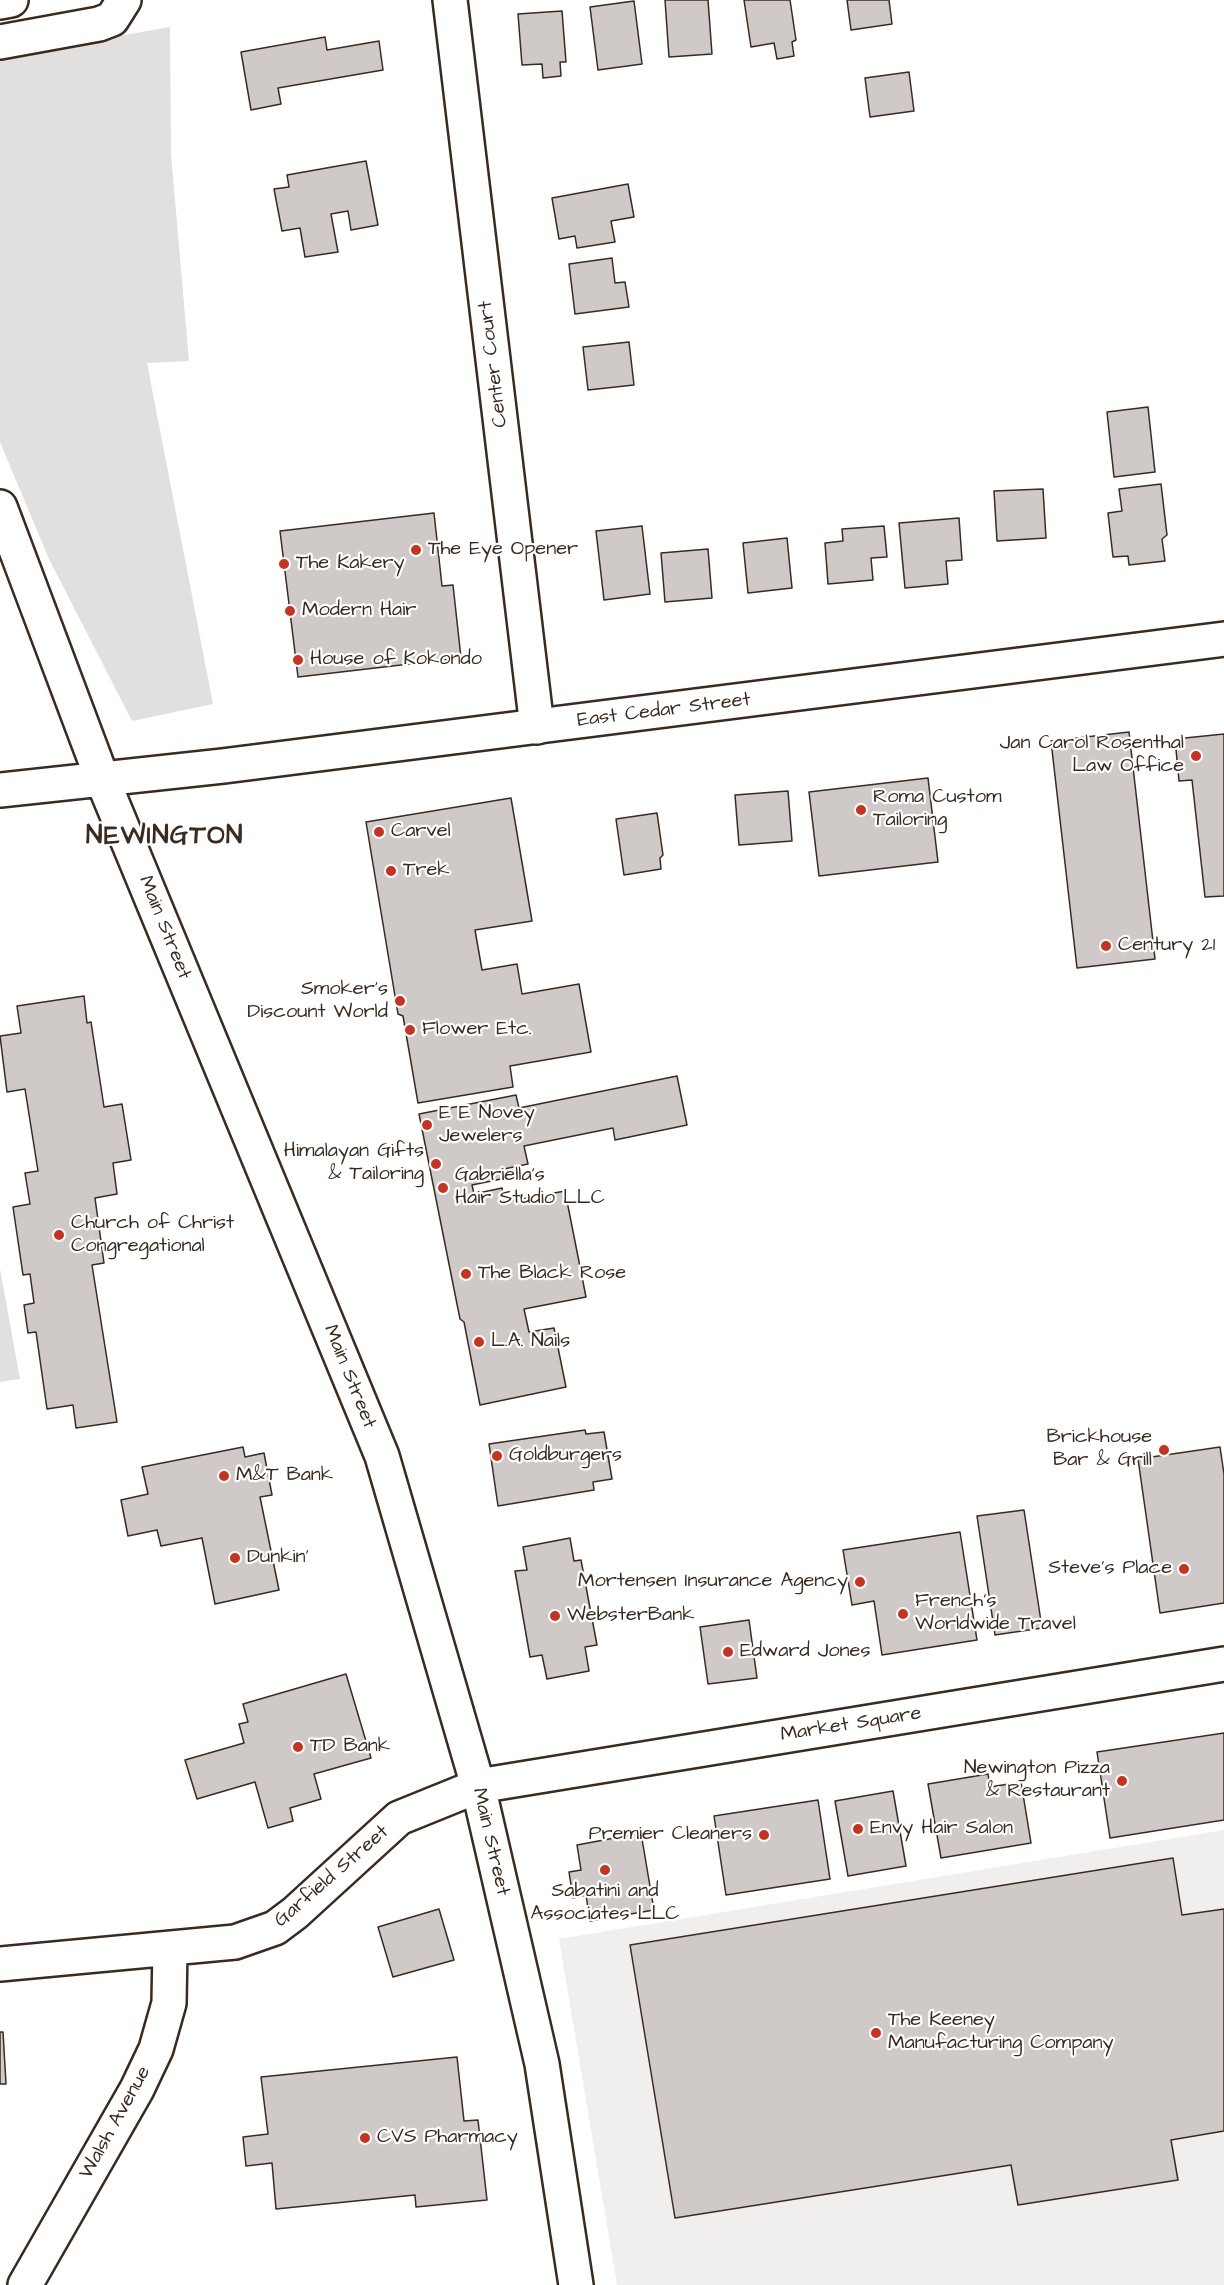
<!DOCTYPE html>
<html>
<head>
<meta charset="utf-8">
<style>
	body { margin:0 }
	canvas { display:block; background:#fff }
</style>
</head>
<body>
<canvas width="1224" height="2285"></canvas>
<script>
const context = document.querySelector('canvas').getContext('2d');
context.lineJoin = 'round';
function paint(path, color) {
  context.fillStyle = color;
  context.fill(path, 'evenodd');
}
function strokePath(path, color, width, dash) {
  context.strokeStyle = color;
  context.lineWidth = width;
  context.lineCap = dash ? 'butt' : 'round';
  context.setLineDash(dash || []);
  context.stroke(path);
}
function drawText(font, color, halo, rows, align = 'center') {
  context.font = font + ' "Architects Daughter",sans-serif';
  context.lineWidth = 4.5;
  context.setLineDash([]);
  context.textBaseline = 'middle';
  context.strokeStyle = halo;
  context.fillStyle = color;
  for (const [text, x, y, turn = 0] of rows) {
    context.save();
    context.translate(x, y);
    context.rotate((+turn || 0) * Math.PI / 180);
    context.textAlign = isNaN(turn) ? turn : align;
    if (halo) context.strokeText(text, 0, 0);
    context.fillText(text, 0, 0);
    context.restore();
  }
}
paint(new Path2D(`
	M1224 1830V2285H617L559 1939Z`), '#f1efee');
paint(new Path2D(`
	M170 27 171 154 189 361 147 363 213 704 132 721 49 559 0 442V57Z
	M0 1269 20 1379 0 1382Z`), '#e2e0de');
const building = new Path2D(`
	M665 0H708L712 54 669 57Z
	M744 0H790L796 40 792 42 794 56 777 59 774 43 751 47Z
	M847 0H889L892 24 851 30Z
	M634 1 642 64 598 70 590 7Z
	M562 11 566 62H560L561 76 543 78 542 64 522 65 518 14Z
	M325 37 327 50 379 41 383 70 278 88 281 104 251 110 241 52Z
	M909 72 914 111 870 117 865 78Z
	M366 161 378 225 351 230 348 211 331 214 338 252 305 257 300 228 282 231 274 189 289 187 287 175Z
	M628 184 634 217 611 221 615 242 577 248 575 236 559 239 552 198Z
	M612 258 615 283 625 282 629 307 575 314 569 264Z
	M629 342 634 385 588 390 583 347Z
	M1148 407 1155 472 1114 477 1107 412Z
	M1161 484 1167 535 1162 539 1165 561 1129 565 1128 556 1113 557 1108 513 1122 511 1119 489Z
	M1043 489 1046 538 997 541 994 491Z
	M434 513 442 586 453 585 461 658 298 677 280 531Z
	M959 518 962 560 946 561 948 584 905 588 899 523Z
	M642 526 650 594 604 600 596 531Z
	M884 526 887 557 871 558 873 580 828 584 825 543 843 541 842 529Z
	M787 538 792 588 748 593 743 543Z
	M708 549 712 598 665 602 661 553Z
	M1129 732 1155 959 1077 968 1051 741Z
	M1224 734V896L1205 897 1192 780 1179 781 1175 739Z
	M928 778 938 862 819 876 809 792Z
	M788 791 792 841 739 845 735 795Z
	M511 798 532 921 475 930 482 970 517 964 522 994 579 984 591 1052 510 1066 513 1087 418 1103 403 1016 398 1014 366 822Z
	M657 813 663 855 660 858 661 869 624 875 616 819Z
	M84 996 87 1023 91 1022 104 1107 122 1104 131 1160 113 1163 117 1194 95 1198 104 1263 92 1265 117 1422 76 1428 73 1405 47 1409 36 1332 28 1333 24 1305 34 1303 30 1274 23 1275 13 1207 30 1204 25 1173 38 1171 25 1089 7 1092 0 1036 21 1033 17 1006Z
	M677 1076 687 1125 615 1140 613 1128 524 1146 528 1164 504 1169 506 1178 472 1185 474 1194 502 1188 505 1202 565 1191 586 1297 524 1309 529 1332 554 1328 566 1387 480 1405 464 1322 460 1319 419 1114 516 1095 519 1108Z
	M585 1430 586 1434 604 1432 612 1479 593 1482 594 1490 498 1506 489 1444Z
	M243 1447 245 1457 264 1453 272 1495 260 1497 279 1590 215 1604 202 1538 161 1546 157 1530 128 1536 121 1500 148 1494 142 1467Z
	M1220 1447 1224 1474V1603L1160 1613 1138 1459Z
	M1024 1510 1042 1628 995 1635 977 1516Z
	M960 1532 977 1640 882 1655 874 1601 852 1605 843 1550Z
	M570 1538 574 1561 581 1560 597 1645 585 1647 589 1671 547 1679 542 1655 530 1657 515 1571 527 1570 523 1547Z
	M749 1620 757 1678 708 1684 700 1627Z
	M346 1674 371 1758 314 1774 321 1799 290 1808 293 1821 268 1828 255 1782 197 1799 185 1760 244 1743 239 1724 248 1722 243 1704Z
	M1224 1733V1820L1110 1838 1097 1752Z
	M988 1774 990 1787 1021 1782 1031 1843 941 1858 928 1784Z
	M893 1791 906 1866 848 1876 835 1801Z
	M818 1800 830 1879 726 1895 714 1816Z
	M641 1833 654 1910 590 1921 586 1895 573 1898 569 1872 581 1870 577 1845Z
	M1173 1858 1182 1915 1224 1909V2131L1171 2140 1178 2180 1018 2205 1011 2165 675 2218 630 1945Z
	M439 1909 454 1960 393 1977 378 1927Z
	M0 2032H3L6 2084H0Z
	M457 2057 464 2121 478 2120 487 2200 416 2207 415 2195 276 2209 272 2163 246 2166 243 2137 268 2134 261 2077Z`);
paint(building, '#cfcac7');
strokePath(building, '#3b2a1e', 1.5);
const minor = new Path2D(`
	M450 0 537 727
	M0 2 11 0
	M0 42 99 24 112 19 124 0
	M0 1964 235 1942 275 1928 295 1913 399 1818 478 1786 1224 1664
	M25 2285 137 2089 156 2049 169 2003 170 1949`);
const major = new Path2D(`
	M0 507 103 781 382 1456 478 1786 542 2064 576 2285
	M0 790 223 766 1224 639`);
strokePath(minor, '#3b2a1e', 38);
strokePath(major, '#3b2a1e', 38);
strokePath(minor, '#fff', 33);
strokePath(major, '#fff', 33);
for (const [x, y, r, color] of [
	[416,550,6,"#c8321e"],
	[284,564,6,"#c8321e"],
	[290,611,6,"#c8321e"],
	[298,660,6,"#c8321e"],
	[1196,756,6,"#c8321e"],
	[861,810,6,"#c8321e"],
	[379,832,6,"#c8321e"],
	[391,871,6,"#c8321e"],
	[1106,946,6,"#c8321e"],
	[400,1001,6,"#c8321e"],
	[410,1030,6,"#c8321e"],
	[427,1125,6,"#c8321e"],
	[436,1164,6,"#c8321e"],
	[443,1188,6,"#c8321e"],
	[59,1235,6,"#c8321e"],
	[466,1274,6,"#c8321e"],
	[479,1342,6,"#c8321e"],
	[1164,1450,6,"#c8321e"],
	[497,1456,6,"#c8321e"],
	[224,1476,6,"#c8321e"],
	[235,1558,6,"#c8321e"],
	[1184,1569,6,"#c8321e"],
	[860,1582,6,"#c8321e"],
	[903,1614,6,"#c8321e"],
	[555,1616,6,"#c8321e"],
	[728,1652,6,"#c8321e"],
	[298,1747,6,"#c8321e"],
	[1122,1781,6,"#c8321e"],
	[858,1829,6,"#c8321e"],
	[764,1835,6,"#c8321e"],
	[605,1870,6,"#c8321e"],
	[876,2033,6,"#c8321e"],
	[365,2138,6,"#c8321e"]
]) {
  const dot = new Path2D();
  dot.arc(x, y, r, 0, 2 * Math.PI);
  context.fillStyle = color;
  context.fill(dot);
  strokePath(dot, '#fff', 2);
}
drawText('20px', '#3b2a1e', '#fff', [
	["Center Court",494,364,-97],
	["East Cedar Street",664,711,-7],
	["Main Street",164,928,68],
	["Main Street",349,1377,68],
	["Market Square",851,1725,-9],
	["Main Street",490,1842,77],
	["Garfield Street",332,1877,-41],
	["Walsh Avenue",116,2123,-61]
]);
drawText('20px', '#3b2a1e', '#fff', [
	["The Eye Opener",428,550],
	["The Kakery",296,564],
	["Modern Hair",302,611],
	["House of Kokondo",310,660],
	["Jan Carol Rosenthal",1184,744,"right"],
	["Law Office",1184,767,"right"],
	["Roma Custom",873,798],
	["Tailoring",873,821],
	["Carvel",391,832],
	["Trek",403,871],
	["Century 21",1118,946],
	["Smoker's",388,990,"right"],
	["Discount World",388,1013,"right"],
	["Flower Etc.",422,1030],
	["E E Novey",439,1114],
	["Jewelers",439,1137],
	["Himalayan Gifts",424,1152,"right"],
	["& Tailoring",424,1175,"right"],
	["Gabriella's",455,1176],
	["Hair Studio LLC",455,1199],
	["Church of Christ",71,1224],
	["Congregational",71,1247],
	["The Black Rose",478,1274],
	["L.A. Nails",491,1342],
	["Brickhouse",1152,1438,"right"],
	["Bar & Grill",1152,1461,"right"],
	["Goldburgers",509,1456],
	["M&T Bank",236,1476],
	["Dunkin'",247,1558],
	["Steve's Place",1172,1569,"right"],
	["Mortensen Insurance Agency",848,1582,"right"],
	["French's",915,1602],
	["Worldwide Travel",915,1625],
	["WebsterBank",567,1616],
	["Edward Jones",740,1652],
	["TD Bank",310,1747],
	["Newington Pizza",1110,1769,"right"],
	["& Restaurant",1110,1792,"right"],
	["Envy Hair Salon",870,1829],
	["Premier Cleaners",752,1835,"right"],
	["Sabatini and",605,1892,"center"],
	["Associates LLC",605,1915,"center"],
	["The Keeney",888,2021],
	["Manufacturing Company",888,2044],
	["CVS Pharmacy",377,2138]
], 'left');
context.letterSpacing = '1.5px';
drawText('bold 26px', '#3b2a1e', '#fff', [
	["NEWINGTON",165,838]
]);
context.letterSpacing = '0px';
</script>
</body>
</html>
